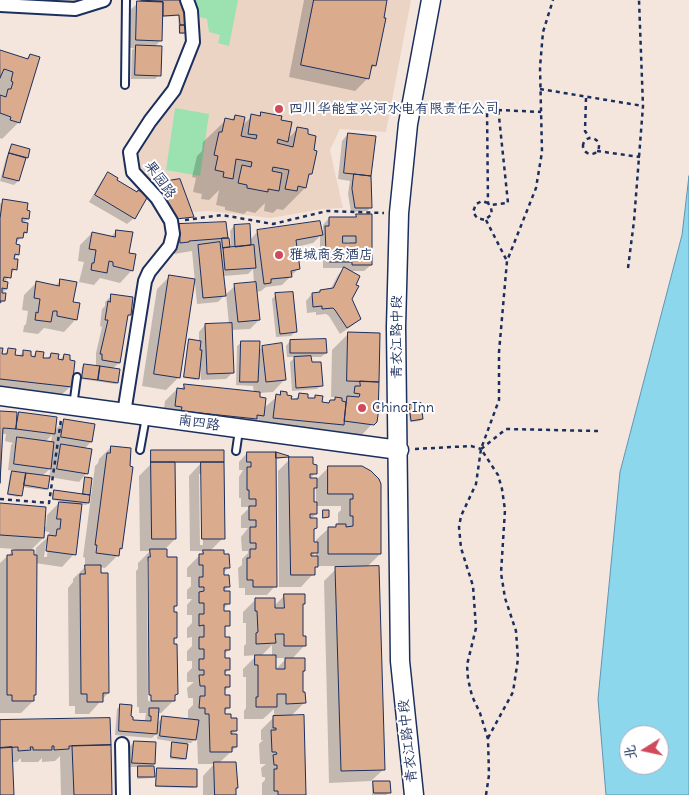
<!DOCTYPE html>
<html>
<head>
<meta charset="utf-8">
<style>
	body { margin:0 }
	#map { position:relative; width:689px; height:795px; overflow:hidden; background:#f4e6dd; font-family:Delius,"LXGW WenKai TC",sans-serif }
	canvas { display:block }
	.north { position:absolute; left:619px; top:725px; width:50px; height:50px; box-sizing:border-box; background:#fff; border:1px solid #a4acbf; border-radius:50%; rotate:260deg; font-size:14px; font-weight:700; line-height:20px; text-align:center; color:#1b2f5e }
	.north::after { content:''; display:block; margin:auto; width:18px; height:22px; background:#d1495b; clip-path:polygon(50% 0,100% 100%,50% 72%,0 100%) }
</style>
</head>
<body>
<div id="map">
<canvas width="689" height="795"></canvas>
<div class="north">北</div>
</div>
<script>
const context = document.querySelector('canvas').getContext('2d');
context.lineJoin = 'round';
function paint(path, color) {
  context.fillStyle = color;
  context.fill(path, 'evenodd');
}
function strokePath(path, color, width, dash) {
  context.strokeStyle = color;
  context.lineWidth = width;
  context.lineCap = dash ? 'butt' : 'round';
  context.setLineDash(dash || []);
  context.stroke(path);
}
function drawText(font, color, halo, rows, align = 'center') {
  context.font = font + ' Delius,"LXGW WenKai TC",sans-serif';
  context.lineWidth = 4;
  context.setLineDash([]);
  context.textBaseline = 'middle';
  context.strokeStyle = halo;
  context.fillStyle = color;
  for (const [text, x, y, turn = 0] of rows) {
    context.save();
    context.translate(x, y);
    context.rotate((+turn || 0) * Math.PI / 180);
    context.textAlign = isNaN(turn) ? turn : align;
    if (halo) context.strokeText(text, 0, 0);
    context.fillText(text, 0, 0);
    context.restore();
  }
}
paint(new Path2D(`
	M193 0H411L386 132 340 129 330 150 343 208 322 209 271 218 208 211 192 212 180 179 153 183 140 172 134 155 144 137 177 100 199 41Z`), '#ecd4c5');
paint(new Path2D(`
	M193 0H238L229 46 218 43 220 35 209 32 207 19 197 16Z
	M175 108 209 114 200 176 166 170Z`), '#9be2b0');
const water = new Path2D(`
	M689 176V795H606L598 699 620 472 682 235ZM629 735H659V765H629Z`);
paint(water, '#8dd7ed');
strokePath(water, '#5f94b4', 1);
paint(new Path2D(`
	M18 0H48V2Z
	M54 0H79L76 3 54 2Z
	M139 0H181L187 33 185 34H179L178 16 161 17V40L154 47 159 75 155 79H131L132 50 134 48H128L129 11 139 2Z
	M304 0H386L375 65 369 71 368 78 355 91 289 77Z
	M0 52 26 59 30 55 19 122 2 139 0 138Z
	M262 114 280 121 288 139 297 129 311 174 307 177 305 188 283 210 277 209 273 213 264 211 265 203 255 213 247 211 244 214 225 210V207L216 205 219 190 209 200 201 199 202 194 193 192 196 178 192 177 197 156 202 151 203 142 226 120 231 121 235 116 242 126 252 116 258 117Z
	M348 134 370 176 371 207 367 211 351 212 348 194 350 181 338 179 342 141Z
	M12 145 26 157 24 159 18 181 14 185 0 181 6 158Z
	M108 174 115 181 137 193 134 218 127 224 89 202 102 180Z
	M179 180 192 216 174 220 172 195 167 184Z
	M4 200 26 211 28 219 23 223 26 232 14 245 18 254 12 260 15 269 4 283 6 289 1 294 4 301 0 304V204Z
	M356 216 371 265 364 271H349L350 298 360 319 353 325 340 334 329 316 326 314 316 315V312L307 313 306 301 312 294 330 290 338 275 345 268H323V260H320V236L313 243 296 247 298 269 282 285 266 287 261 291 256 292 259 320 250 329 231 330 232 373 226 379 201 380 200 369H199L196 380 183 378 188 342 190 340 199 342V332L205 325 229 324 226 294 218 302 197 304 192 251 168 255 167 238 179 226 228 239 229 248H231L230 231 234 226 250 240 258 231 321 233 323 230V225L329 218H354ZM342 242H350V244H342ZM253 269 254 284 235 286 225 295 223 276 248 274Z
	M116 231 127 254 132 270 120 283 100 278 94 285 79 282 84 262 78 261 80 245 92 233 111 237Z
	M169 277 179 377 166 390 142 386 157 289Z
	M60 281 71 303 76 319 64 332 44 328 38 334 23 332 24 326 26 324 28 311 22 310 24 295 37 282 55 286Z
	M112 295 130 314 126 318 119 363 112 369 117 383 115 384 81 379 82 367 84 365 96 367V353L102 327 100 326 102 309 105 306V302Z
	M276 295 295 332 291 336 276 337 272 299Z
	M349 333 375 421 356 441 257 434 259 419 251 428 163 418 165 401 177 389H181L185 385 254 393 253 386 236 385 237 346 242 342 258 351 263 347 285 379 273 392 259 393 264 408 281 393 290 400H294L300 395 306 399H313L316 396 321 403 327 404 337 397H331L332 350Z
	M290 341 326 353 321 357H310L311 363 322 385 317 389 292 391 290 362 296 357H287L286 346Z
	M0 349 1 355H3L9 350 13 356H19L24 351 29 360 36 353 42 359H46L52 354 57 360 59 361 64 355 71 386 58 398 0 392Z
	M410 406 421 419 420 421 410 422 408 408Z
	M0 412 15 417 19 413 54 431 65 420 93 425 91 442 84 449 87 473 79 482 49 477 46 490 22 487 19 497 7 495 10 474 13 471 8 470 11 445 13 443 5 441 6 434H2L0 463ZM52 435 51 443 45 442ZM51 468 49 477 42 476Z
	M111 447 121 548 118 551 117 556 105 568 100 567 108 693 89 714H75V706H69L68 588 73 582V579L86 566 85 565V558L83 557 95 466 98 463 99 459Z
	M223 451V538L210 551 228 568 223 573 228 587 222 593 228 604 223 609 228 625 223 630V639L229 650 223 655 229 669 224 674 229 687 224 691 229 707 224 712V715L230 719 236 731 231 735 236 747 219 763 237 770 235 795H203V776L214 764H198L197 737 191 743H187L185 758 183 760 170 759 171 745 175 742 157 739 158 732 152 738 115 735 117 709 121 705 131 721 148 722V720H145L146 713H139V707H137L136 571 138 569V563L150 551H140L139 476 150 465V453L152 452ZM174 463H201L189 476 190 551H204L187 568V577H191V586L187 590V599H192L187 605V615H192V623L187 628V638L192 637V646L187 651V661H192V668L187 673V682H194L187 688 188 698H193V705L188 710V720L163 717 156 724 157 713H161L174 700V697L177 694 173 641 176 638 173 609 176 606 163 551 175 539ZM199 474H202L203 545H200ZM147 561H149L151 701H148Z
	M247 453H276L291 457 275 459V586L267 595H245V588H239L238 568 242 565V559L248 553V551H242L241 537 248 528H241V516L248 509V507H241V498H239V477L243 470H239V462Z
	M290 459 312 466 315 473 310 479H317L328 468 361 467 380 554 366 568 384 769 371 781 329 783 324 581 339 566H317L313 570V574L301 587H279L278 471ZM316 487V503H312V491ZM316 506H341V510L338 513V525L333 528H329L316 540V544H313V531L316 528 310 520 316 514ZM316 552V557H311Z
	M84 478 90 479 88 503 86 505 81 504 74 554 62 567 35 563V695L33 697V701L21 713H0V563L15 549 0 548V504L46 527 47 515 61 501 52 500V493L54 492 82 495ZM43 531 49 532V536L36 548 35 558 30 551 43 538ZM48 541 47 557H44L46 544Z
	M284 596 304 603 301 606 302 637 304 646 291 660 304 671 302 673V694L304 703 290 717 305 795H262V783L265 780V777H262L261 768 266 764H260L259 744 263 740H261V730L274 717V709L263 719H244V711L246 708V677H243V669L257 655 244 656V646L246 644V623H243V612L255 600 274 606ZM272 645V656L260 657ZM275 658H287L275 670Z
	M109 719 111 795H61L60 756 55 761 42 762V758L38 762H21V758L17 762H12V795H0V721Z
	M134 742 154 764 151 767 153 776 152 778 137 779V769L139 767H129L130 746Z
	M158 769 195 787 194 788 155 787 156 771Z
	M374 782 389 793 386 795H372V784Z`), '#0003');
const building = new Path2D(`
	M141 0H182L188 25H180L179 15 163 16V2Z
	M314 0H387L384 18H386L376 66 372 65 369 79 301 65Z
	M137 1 163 2 162 41 136 40Z
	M180 25H188V33H180Z
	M136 45 162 46 161 76 135 75Z
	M0 50 28 59 30 54 40 57 20 123 10 120 11 117 0 113V95L6 97 8 89H11L13 82 11 81 13 72 4 69 0 78Z
	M261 112 282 116 281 120 292 122 288 142 278 139 277 143 293 147 297 127 308 129V134L316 136 314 150 317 151 312 174H309L306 188 298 186 297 191 285 189 289 170 273 167 272 171 282 173 279 191 268 189V192L247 188V185L238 183 242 165 251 167 252 162 236 159 233 179 223 177 224 172 215 170 218 156 214 155 219 132H222L225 118 234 120 235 115 245 117 241 136 256 139 257 135 248 134 251 114 260 116Z
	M348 133 376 136 371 176 344 173Z
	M12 144 30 149 28 158 9 153Z
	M9 153 26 158 19 181 3 177Z
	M108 172 118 178 117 180 137 192 138 190 148 196 135 219 95 195Z
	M354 174 371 176 372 208H355L352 189Z
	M180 179 194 217 176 219 164 199 173 193 168 181Z
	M3 199 28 203 27 210 30 211 29 219 22 218V222L28 223 27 233 24 232 23 238H17L16 244 20 245 19 255 15 254 14 259H18L17 270 12 269 11 278 4 277 3 281 8 282 7 289 2 288V293H6L5 301H0V303V219Z
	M356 214H372V265H352V262H329V254H326L325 226H329V217H356ZM343 236H356V243H343Z
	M320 221 323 235 296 240 300 269 291 271 292 277 271 279V283L264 284 257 230Z
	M226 222 228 238 189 241V242L180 243 179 224Z
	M250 224 251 245 235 247 234 225Z
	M116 230 133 232 129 253 136 254 133 271 113 266V262L109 261 107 273 91 270 92 263H94L96 250 89 249 92 232 115 237Z
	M222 238H229L230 247 223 248Z
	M220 242 226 296 203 298 198 245Z
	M254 245 256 268 225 270 223 248Z
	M344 267 360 276 356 285 359 286 352 299 361 319 347 328 335 310 333 308 322 309V306L313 307 312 293 320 292V290L333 288Z
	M169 275 195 279 180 378 154 374Z
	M60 279 77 282 73 302 80 303 77 320 57 316V311H53L51 322 35 320 36 312 38 313 40 299 34 298 36 281 59 286Z
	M256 282 260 320 238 322 234 284Z
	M293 292 297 332 280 334 275 293Z
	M111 294 133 297 131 315H128L120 363 102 360V354H100L108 320H105L108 301 110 302Z
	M232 323 234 373 207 374 205 324Z
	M348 332 380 333 379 382 347 381Z
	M189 339 201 341 200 350H202L199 379 184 377Z
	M326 339 327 353H290V340Z
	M241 341H260L258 382H240Z
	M282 343 286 380 266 382 262 346Z
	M0 348H3L2 354H7L8 348 16 349 15 355 23 356V350L31 351V356L35 357 36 351 44 352 43 358H50L51 353 59 354 58 359 63 360 64 354 70 355V360L75 361 72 387 0 379Z
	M311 356 312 362H321L323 386 296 388 294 357Z
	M84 364 100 366 98 380 82 378Z
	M100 366 120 369 118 383 98 380Z
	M360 381 379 382 378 415 377 422 374 425 344 421 347 396 359 397 360 394 354 393 355 386H360Z
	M184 384 260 392V397L266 398 264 416 257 415V419L181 411 182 407 175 406 177 388 184 389Z
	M281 391 287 392V395L292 396 291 399H298L299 393 308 394V398H315V395L323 396 322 402 329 403 330 400H335V397L342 398V401L346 402 344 425 273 418 276 394 280 395Z
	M421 403 423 419 411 421 409 405Z
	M0 411 17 412 16 429 3 428 0 483Z
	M19 412 57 417 55 434 16 429Z
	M64 419 95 424 92 442 61 437Z
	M17 437 54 442 51 469 14 464Z
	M61 444 92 449 88 474 57 469Z
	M111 446 131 448 130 466 133 467 122 549 120 548 119 556 96 553 97 545H95L107 453H110Z
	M151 450H224V462H151Z
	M247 452H276L277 587H253V580H247V558H250V549H256V543H250V527H256V520H249V506H256V499H249V490H247V467H251V462H247Z
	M276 452 289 456V457L276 458Z
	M289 457H313V464L317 465V474H310V478H317V488H314V502H317V514H310V518H317V528L314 529V542H318V553H311V556H318V567H315V575H291Z
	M151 462H175L176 539H152Z
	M201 462H224L225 539H202Z
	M328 466H362L371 471 379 479 381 484V554H328V527H336V524H346V527L353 526V516H350V499H353V494H328Z
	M12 471 26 473 22 496 8 494Z
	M26 473 50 476 48 489 24 485Z
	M85 477 92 478 90 495 83 494Z
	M54 490 90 495 89 503 53 499Z
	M59 502 82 504 76 555 46 551 48 535 56 536 57 529H60L61 519H57Z
	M0 503 46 507 44 538 0 535Z
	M323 510H329V517L323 518Z
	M150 549H167V557H177V606H174V612H177V638H174V644H177L178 694 175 695V701H151V695H149L148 557H150Z
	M12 550H34V555H37L36 695H34V701H12V695H7V555H12Z
	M203 550H224V554H229L230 568H224V575H229L230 587H224V591H230V604H224V611H230V626H225V637H230V650H225V658H230V670H225V675H230V687H225V695H230V708H225V714H231V718H237V731H231V734H237V747H232V752H210L209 714H205V708H199L200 696H205V686H200L199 675H204V670H199V659H204V649H199V637H204V625L199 626V614H204V603H199V592L204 591V587H199V577H203V565H199V554H203Z
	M85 565H101V573H108L109 693H103V702H87V694H81L80 574H85Z
	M379 566 385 770 341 771 335 567Z
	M284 594H305V604H303V636H306V646H284V634H275L276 643 256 644V633L258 632 257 611H255V598H275V608H284Z
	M255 655H276V669H285V658H305V671H303V692H305L306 703 286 704V694H277V707H256V697H258V665H255Z
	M120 704 132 705 131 716 133 717V720L151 721V716H149V708H159L157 734 119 731Z
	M304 715 306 795H278V791H274V769H277V765H274L273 755 277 754 276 752H272L271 730H276V728H273V716Z
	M162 716 199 720 196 740 160 736Z
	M110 718 111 745 69 746V749L54 750V746H52V750H33V747H30L31 750 18 751V747L0 748V720Z
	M134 741 156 742 155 764 132 763Z
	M172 742 188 744 186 759 171 757Z
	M111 745 112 795H74L72 746Z
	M12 747 14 795H0V748Z
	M214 762H236L238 788H236V795H215Z
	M138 766H154L155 777H138Z
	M157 768 197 769V787L156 786Z
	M373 781H390L391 793H374Z`);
paint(building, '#dbab8d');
strokePath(building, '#1b2f5e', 1);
const lane = new Path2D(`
	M125 85 126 0
	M73 406 77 377
	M140 450 146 417
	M236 451 239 430`);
const street = new Path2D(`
	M0 5 75 9 104 0
	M124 413 145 281 149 272 170 246 173 234 171 221 157 198 133 172 130 152 150 121 174 90 193 42 191 11 187 0
	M122 744 123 795`);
const secondary = new Path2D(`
	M0 396 399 450
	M414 795 400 661 396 327 399 213 408 124 431 0`);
strokePath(lane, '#1b2f5e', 10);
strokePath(street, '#1b2f5e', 16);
strokePath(secondary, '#1b2f5e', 21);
strokePath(new Path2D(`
	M540 89 643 106
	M586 98 585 131 589 137
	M498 110 541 112
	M583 146a8 8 0 1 1 16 0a8 8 0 1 1-16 0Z
	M597 151 640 157
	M488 203 482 201 476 204 473 212 477 218 485 220 492 214 491 208 488 203 487 108 498 107 508 203 490 205
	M185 220 222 215 273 224 327 211 384 213
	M486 220 507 261
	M628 268 634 221 643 106 639 0
	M415 449 471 446 481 449
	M0 499 49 503 61 420
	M488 738 513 692 518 659 516 631 505 598 501 573 505 510 502 489 498 475 481 449 506 429 598 431
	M486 795 489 775 488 739 480 713 472 696 468 679 467 665 476 628 473 586 461 548 459 527 461 516 476 484 481 449 499 400V352L507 261 536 188 542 152 540 67 543 32 553 0`), '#1b2f5e', 2.5, [4, 4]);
strokePath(lane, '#fff', 6);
strokePath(street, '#fff', 12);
strokePath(secondary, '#fff', 18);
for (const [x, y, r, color] of [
	[279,109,5,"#d1495b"],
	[279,255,5,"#d1495b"],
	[362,408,5,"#d1495b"]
]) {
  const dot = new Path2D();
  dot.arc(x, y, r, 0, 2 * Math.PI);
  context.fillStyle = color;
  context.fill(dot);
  strokePath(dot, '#fff', 2);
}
drawText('14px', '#1b2f5e', '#fff', [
	["四川华能宝兴河水电有限责任公司",289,109],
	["雅城商务酒店",289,255],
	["China Inn",372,408]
], 'left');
drawText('14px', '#1b2f5e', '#fff', [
	["果园路",160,180,54],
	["青衣江路中段",397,337,-90],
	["南四路",199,423,8],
	["青衣江路中段",408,741,-96]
]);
</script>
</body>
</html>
